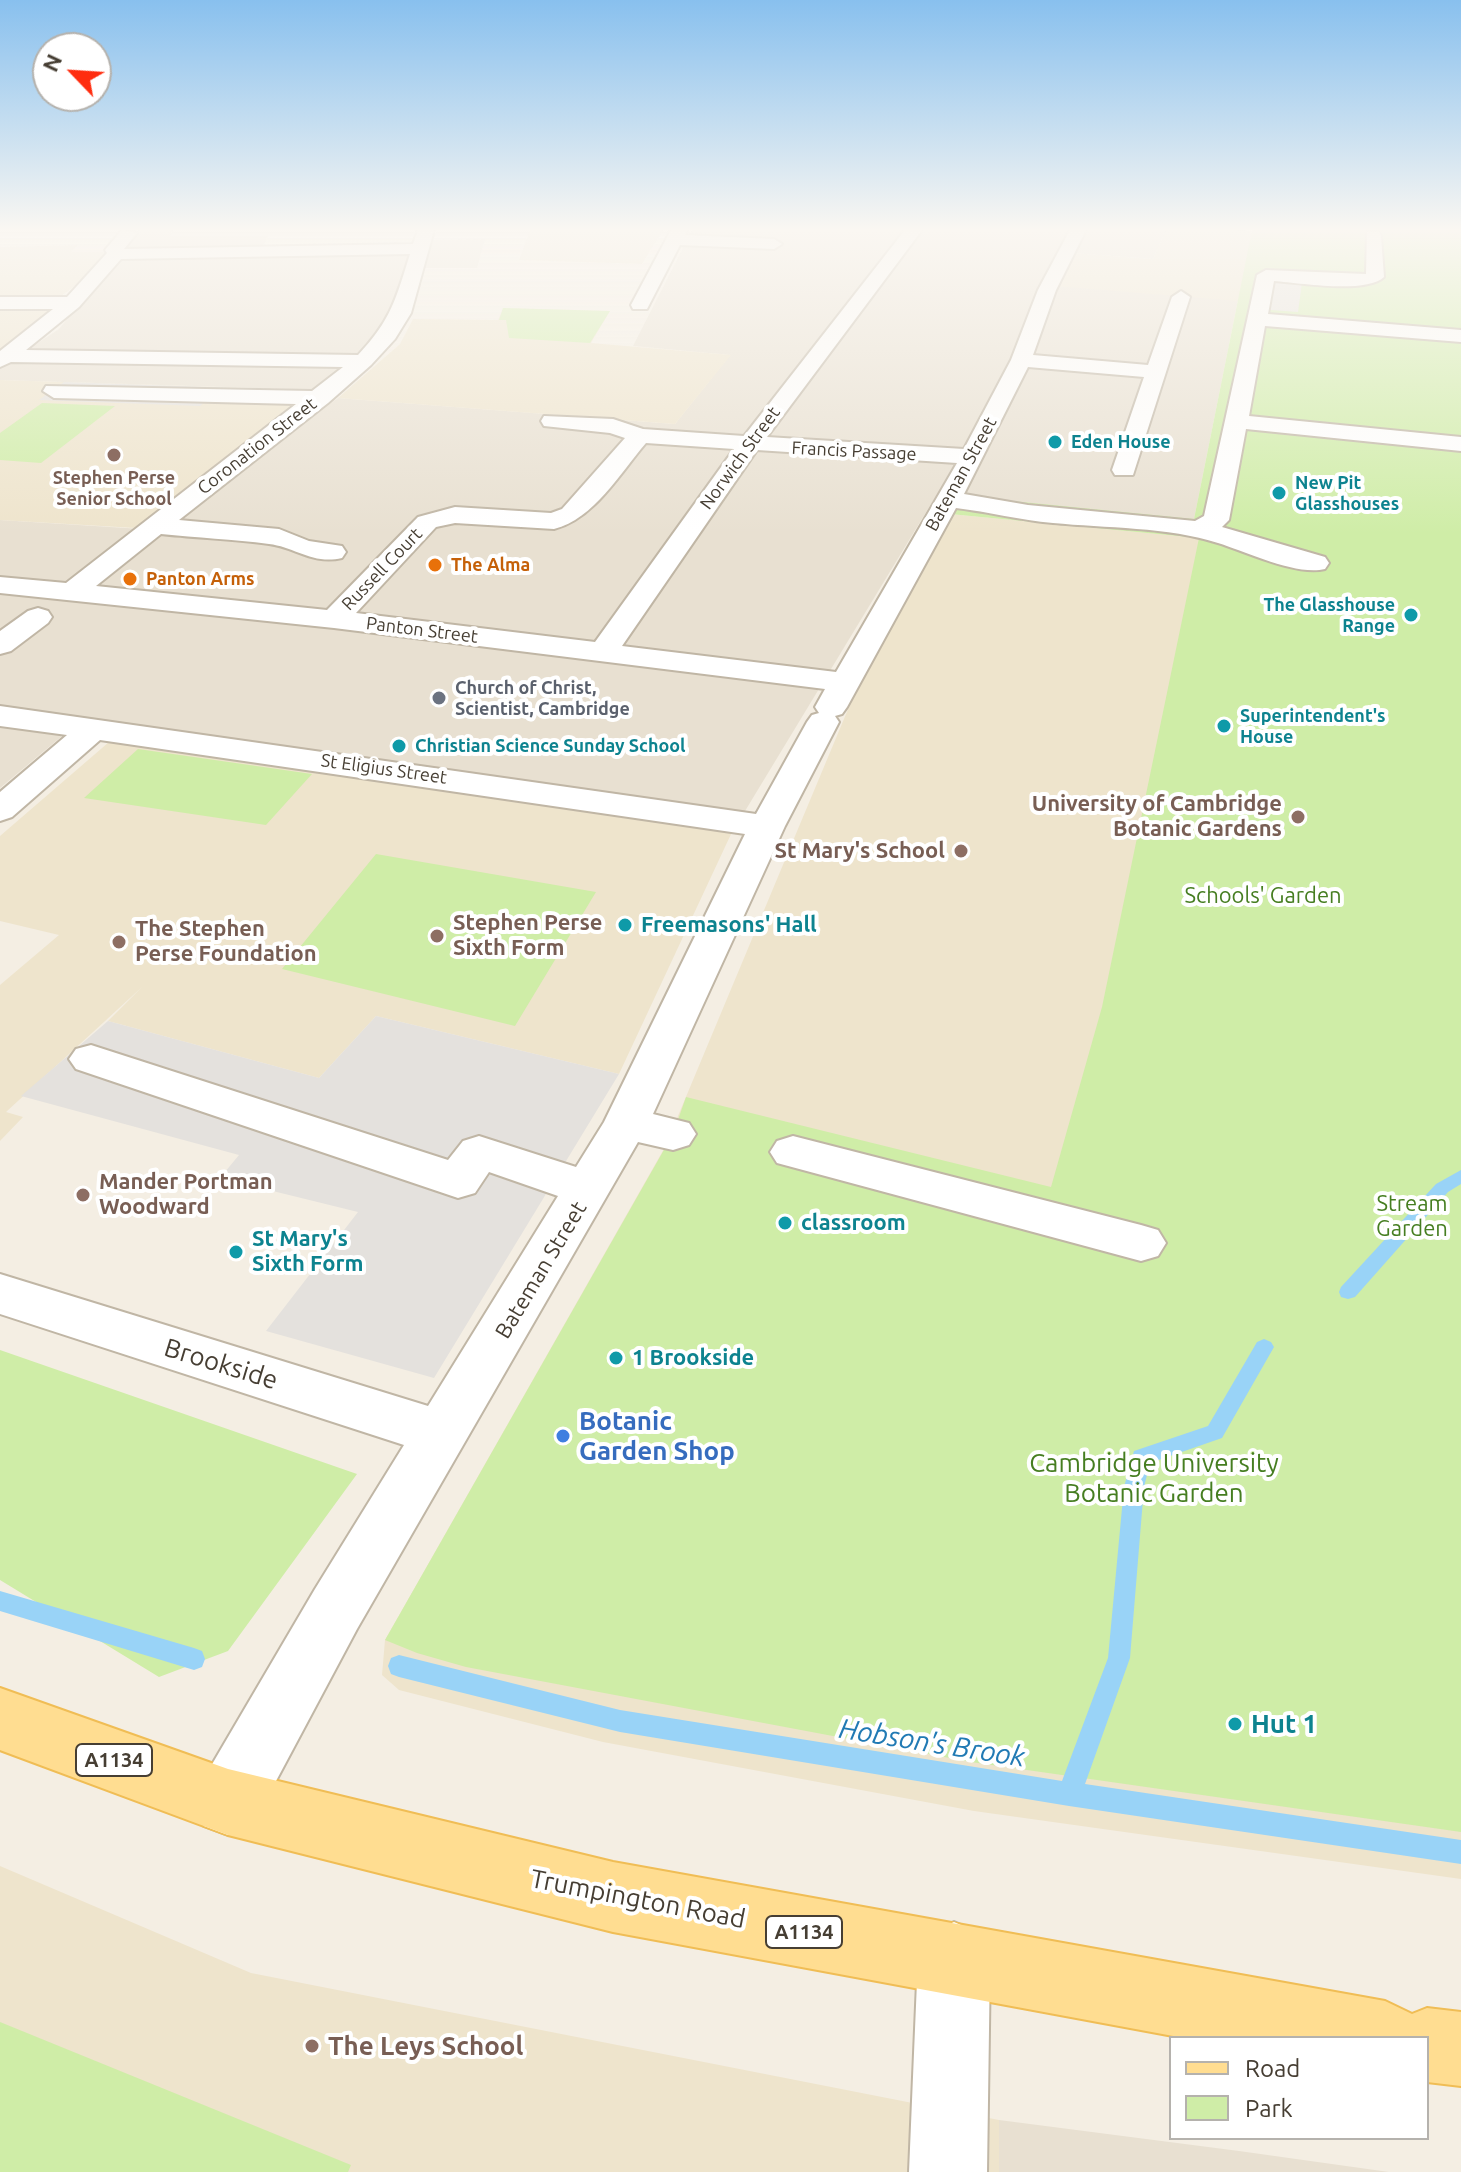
<!DOCTYPE html>
<html>
<head>
<meta charset="utf-8">
<style>
	body { margin:0 }
	#map { position:relative; width:1461px; height:2172px; overflow:hidden; background:#f4eee3; font-family:Ubuntu,sans-serif }
	canvas { display:block }
	.legend { position:absolute; left:1169px; top:2036px; width:260px; height:104px; box-sizing:border-box; background:#fff; border:2px solid #b5b2ad; margin:0; padding:10px 14px; list-style:none; font-size:24px; color:#463e33 }
	.legend li { display:flex; align-items:center; gap:16px; height:40px }
	.legend b { width:40px; border:2px solid #b5b2ad }
	.north { position:absolute; left:32px; top:32px; width:80px; height:80px; box-sizing:border-box; background:#fff; border:2px solid #b5b2ad; border-radius:50%; rotate:295deg; font-size:22px; font-weight:700; line-height:32px; text-align:center; color:#463e33 }
	.north::after { content:''; display:block; margin:auto; width:28px; height:36px; background:#ff2d0f; clip-path:polygon(50% 0,100% 100%,50% 72%,0 100%) }
</style>
</head>
<body>
<div id="map">
<canvas width="1461" height="2172"></canvas>
<ul class="legend">
<li><b style="height:10px;background:#ffdd91"></b>Road</li>
<li><b style="height:22px;background:#cfeda7"></b>Park</li>
</ul>
<div class="north">N</div>
</div>
<script>
const context = document.querySelector('canvas').getContext('2d');
context.lineJoin = 'round';
function paint(path, color) {
  context.fillStyle = color;
  context.fill(path, 'evenodd');
}
function strokePath(path, color, width, dash) {
  context.strokeStyle = color;
  context.lineWidth = width;
  context.lineCap = dash ? 'butt' : 'round';
  context.setLineDash(dash || []);
  context.stroke(path);
}
function drawText(font, color, halo, rows, align = 'center') {
  context.font = font + ' Ubuntu,sans-serif';
  context.lineWidth = 8;
  context.setLineDash([]);
  context.textBaseline = 'middle';
  context.strokeStyle = halo;
  context.fillStyle = color;
  for (const [text, x, y, turn = 0] of rows) {
    context.save();
    context.translate(x, y);
    context.rotate((+turn || 0) * Math.PI / 180);
    context.textAlign = isNaN(turn) ? turn : align;
    if (halo) context.strokeText(text, 0, 0);
    context.fillText(text, 0, 0);
    context.restore();
  }
}
paint(new Path2D(`
	M139 230H173L170 236H268L261 250 418 248 422 240 485 239 477 268H417L408 314 321 390 0 380V368L59 329Z
	M692 230H1166L1153 259 1072 253 1238 300 1194 519 937 494 742 816 80 721 0 788V520L157 530 338 398 675 424 730 355 633 346Z
	M999 2120 1239 2151 1389 2172H999Z`), '#e8e0d1');
paint(new Path2D(`
	M530 230H663L642 264 519 260Z
	M1166 230H1235L1251 231V235L1252 230H1461V1879L974 1811 603 1742 399 1690 382 1675 385 1640 665 1147 854 695 950 514 1199 538 1238 301 1055 286 1072 253 1153 259Z
	M78 245 71 252H108L79 283 57 299 69 300 0 353V247Z
	M503 308 610 311 591 343 731 355 675 424 338 398 400 344 413 319 498 320Z
	M0 380 311 390 136 528 0 520Z
	M109 742 337 773 732 832 619 1074 376 1016 319 1078 108 1021 142 987 6 1112 23 1117 0 1141V985L59 935 0 921V836Z
	M0 1866 251 1973 999 2120V2172H0Z`), '#eee4cc');
paint(new Path2D(`
	M1252 230H1461V1832L971 1762 466 1667 417 1653 385 1640 673 1134 686 1097 1051 1187 1102 1007 1199 538 950 514 962 502V496L1194 519Z
	M503 308 610 311 590 343 509 338 506 320H499Z
	M42 403 115 406 41 463 0 460V433Z
	M138 749 312 774 266 825 84 798Z
	M376 854 596 892 515 1026 282 969Z
	M0 1350 357 1474 228 1651 159 1677 0 1580Z
	M0 2022 351 2165 348 2172H0Z`), '#cfeda7');
paint(new Path2D(`
	M1264 281 1302 283 1298 312 1257 309Z
	M64 382 294 390 284 399 206 401 200 406 39 400Z
	M376 1016 619 1074 434 1378 266 1331 358 1212 220 1178 239 1155 21 1096 108 1021 319 1078Z`), '#e4e1dd');
paint(new Path2D(`
	M1461 1170V1184L1448 1192 1355 1297 1348 1299 1341 1297 1339 1292 1341 1287 1436 1184Z
	M1264 1339 1271 1342 1274 1347 1222 1438 1150 1463 1144 1487 1130 1658 1085 1784 1461 1840V1864L1069 1806 620 1732 399 1677 391 1674 388 1666 391 1658 399 1655 620 1710 1062 1781 1108 1658 1124 1487 1134 1451 1208 1426 1257 1342Z
	M0 1591 194 1648 202 1651 205 1659 202 1667 194 1670 0 1611Z`), '#99d3f7');
const minor = new Path2D(`
	M122 230 137 233 124 249 413 244 418 230H434L411 313 395 339 371 365 328 403 179 520 279 529 309 541 342 546 346 552 342 558C313 565 295 547 269 544 233 539 197 538 161 534L96 586 327 610 418 517 455 507 551 513 562 509 625 438 610 433 544 426 541 421 544 416 613 419 643 429 744 436 905 230H922L767 437 964 449 1011 360 1038 290 1070 230H1086L1056 290 1033 355 1148 365 1172 297 1181 291 1190 297 1133 475H1115L1112 470 1144 377 1028 367 964 494 1028 505 1195 521 1204 516 1257 275 1266 270 1366 274 1367 232H1379L1381 236 1384 277C1366 294 1300 283 1274 281L1268 314 1461 330V342L1265 326 1249 416 1461 437V451L1246 429 1229 520 1222 527 1325 557 1329 563 1325 569C1296 576 1247 552 1218 543 1169 527 1105 528 1053 523 1020 520 989 512 956 508L847 707 842 714 835 716 839 722 785 826 653 1114 689 1123 696 1134 689 1145 673 1150 638 1142 357 1629 252 1826 228 1835 204 1826 195 1802 204 1778 315 1589 404 1445 0 1314V1274L428 1406 558 1196 489 1172 475 1193 458 1198 76 1069 69 1059 76 1049 91 1045 448 1160 463 1141 479 1136 576 1167 604 1122 745 834 100 740 12 817 0 821V792L67 735 0 726V706L756 814 807 722 812 715 819 713 815 707 825 689 334 628 0 593V577L66 583 296 404 54 398 43 391 46 386 312 391 343 367 11 362 0 367V351L53 309H0V297H67L107 253 105 250ZM410 254C396 299 391 320 358 355L26 350 79 307 121 259ZM646 443 734 449 595 642 356 613 436 527 455 523 554 529C594 519 620 473 646 443ZM757 450 957 463 836 672 622 646Z
	M671 230H687L685 235 774 239 782 244 774 249 680 245 647 309H633L631 305Z
	M38 608 48 611 52 617 48 623 11 651 0 654V631L28 611Z
	M793 1136 1141 1225 1158 1230 1166 1243 1158 1256 1141 1261 777 1163 770 1152 777 1141Z
	M954 1922 979 1933 990 1958 987 2172H909L918 1958 929 1933Z`);
const major = new Path2D(`
	M0 1688 228 1769 613 1862 1385 2001 1412 2014 1427 2008 1461 2012V2086L1427 2082V2038H1184L613 1932 228 1835 0 1750Z`);
strokePath(minor, '#c0b6a5', 4);
strokePath(major, '#f0bd55', 4);
paint(minor, '#fff');
paint(major, '#ffdd91');
const sky = context.createLinearGradient(0, 0, 0, 534);
sky.addColorStop(0, '#88c0ee');
sky.addColorStop(0.43, '#faf7f2');
sky.addColorStop(1, '#faf7f200');
context.fillStyle = sky;
context.fillRect(0, 0, 1461, 534);
for (const [x, y, r, color] of [
	[1055,442,8,"#0f9aa8"],
	[114,455,8,"#8d6e63"],
	[1279,493,8,"#0f9aa8"],
	[435,565,8,"#e8710a"],
	[130,579,8,"#e8710a"],
	[1411,615,8,"#0f9aa8"],
	[439,698,8,"#6b7280"],
	[1224,726,8,"#0f9aa8"],
	[399,746,8,"#0f9aa8"],
	[1298,817,8,"#8d6e63"],
	[961,851,8,"#8d6e63"],
	[625,925,8,"#0f9aa8"],
	[437,936,8,"#8d6e63"],
	[119,942,8,"#8d6e63"],
	[83,1195,8,"#8d6e63"],
	[785,1223,8,"#0f9aa8"],
	[236,1252,8,"#0f9aa8"],
	[616,1358,8,"#0f9aa8"],
	[563,1436,8,"#3f7fe0"],
	[1235,1724,8,"#0f9aa8"],
	[312,2046,8,"#8d6e63"]
]) {
  const dot = new Path2D();
  dot.arc(x, y, r, 0, 2 * Math.PI);
  context.fillStyle = color;
  context.fill(dot);
  strokePath(dot, '#fff', 3);
}
drawText('bold 18px', '#0d838f', '#fff', [
	["Eden House",1071,442],
	["New Pit",1295,483],
	["Glasshouses",1295,504],
	["The Glasshouse",1395,605,"right"],
	["Range",1395,626,"right"],
	["Superintendent's",1240,716],
	["House",1240,737],
	["Christian Science Sunday School",415,746]
], 'left');
drawText('18px', '#463e33', '#fff', [
	["Coronation Street",257,446,-38],
	["Francis Passage",854,451,3],
	["Norwich Street",740,458,-54],
	["Bateman Street",961,474,-61],
	["Russell Court",382,569,-46],
	["Panton Street",422,630,7],
	["St Eligius Street",384,769,8]
]);
drawText('bold 18px', '#785e54', '#fff', [
	["Stephen Perse",114,478],
	["Senior School",114,499]
]);
drawText('bold 18px', '#c56008', '#fff', [
	["The Alma",451,565],
	["Panton Arms",146,579]
], 'left');
drawText('bold 18px', '#5b616d', '#fff', [
	["Church of Christ,",455,688],
	["Scientist, Cambridge",455,709]
], 'left');
for (const [x, y, w] of [
	[114,1760,76],
	[804,1932,76]
]) {
  const box = new Path2D();
  box.roundRect(x - w / 2, y - 16, w, 32, 6);
  context.fillStyle = '#fff';
  context.fill(box);
  strokePath(box, '#463e33', 2);
}
drawText('bold 20px', '#463e33', null, [
	["A1134",114,1760],
	["A1134",804,1932]
]);
drawText('bold 22px', '#785e54', '#fff', [
	["University of Cambridge",1282,804,"right"],
	["Botanic Gardens",1282,829,"right"],
	["St Mary's School",945,851,"right"],
	["Stephen Perse",453,923],
	["Sixth Form",453,948],
	["The Stephen",135,929],
	["Perse Foundation",135,954],
	["Mander Portman",99,1182],
	["Woodward",99,1207]
], 'left');
drawText('22px', '#467e21', '#fff', [
	["Schools' Garden",1263,896],
	["Stream",1412,1204],
	["Garden",1412,1229]
]);
drawText('bold 22px', '#0d838f', '#fff', [
	["Freemasons' Hall",641,925],
	["classroom",801,1223],
	["St Mary's",252,1239],
	["Sixth Form",252,1264],
	["1 Brookside",632,1358]
], 'left');
drawText('22px', '#463e33', '#fff', [
	["Bateman Street",541,1270,-59]
]);
drawText('26px', '#463e33', '#fff', [
	["Brookside",221,1364,17],
	["Trumpington Road",638,1899,11]
]);
drawText('bold 26px', '#366cbe', '#fff', [
	["Botanic",579,1421],
	["Garden Shop",579,1451]
], 'left');
drawText('26px', '#467e21', '#fff', [
	["Cambridge University",1154,1463],
	["Botanic Garden",1154,1493]
]);
drawText('bold 26px', '#0d838f', '#fff', [
	["Hut 1",1251,1724]
], 'left');
drawText('bold 26px', '#785e54', '#fff', [
	["The Leys School",328,2046]
], 'left');
drawText('italic 28px', '#217ab4', '#fff', [
	["Hobson's Brook",932,1743,9]
]);
</script>
</body>
</html>
